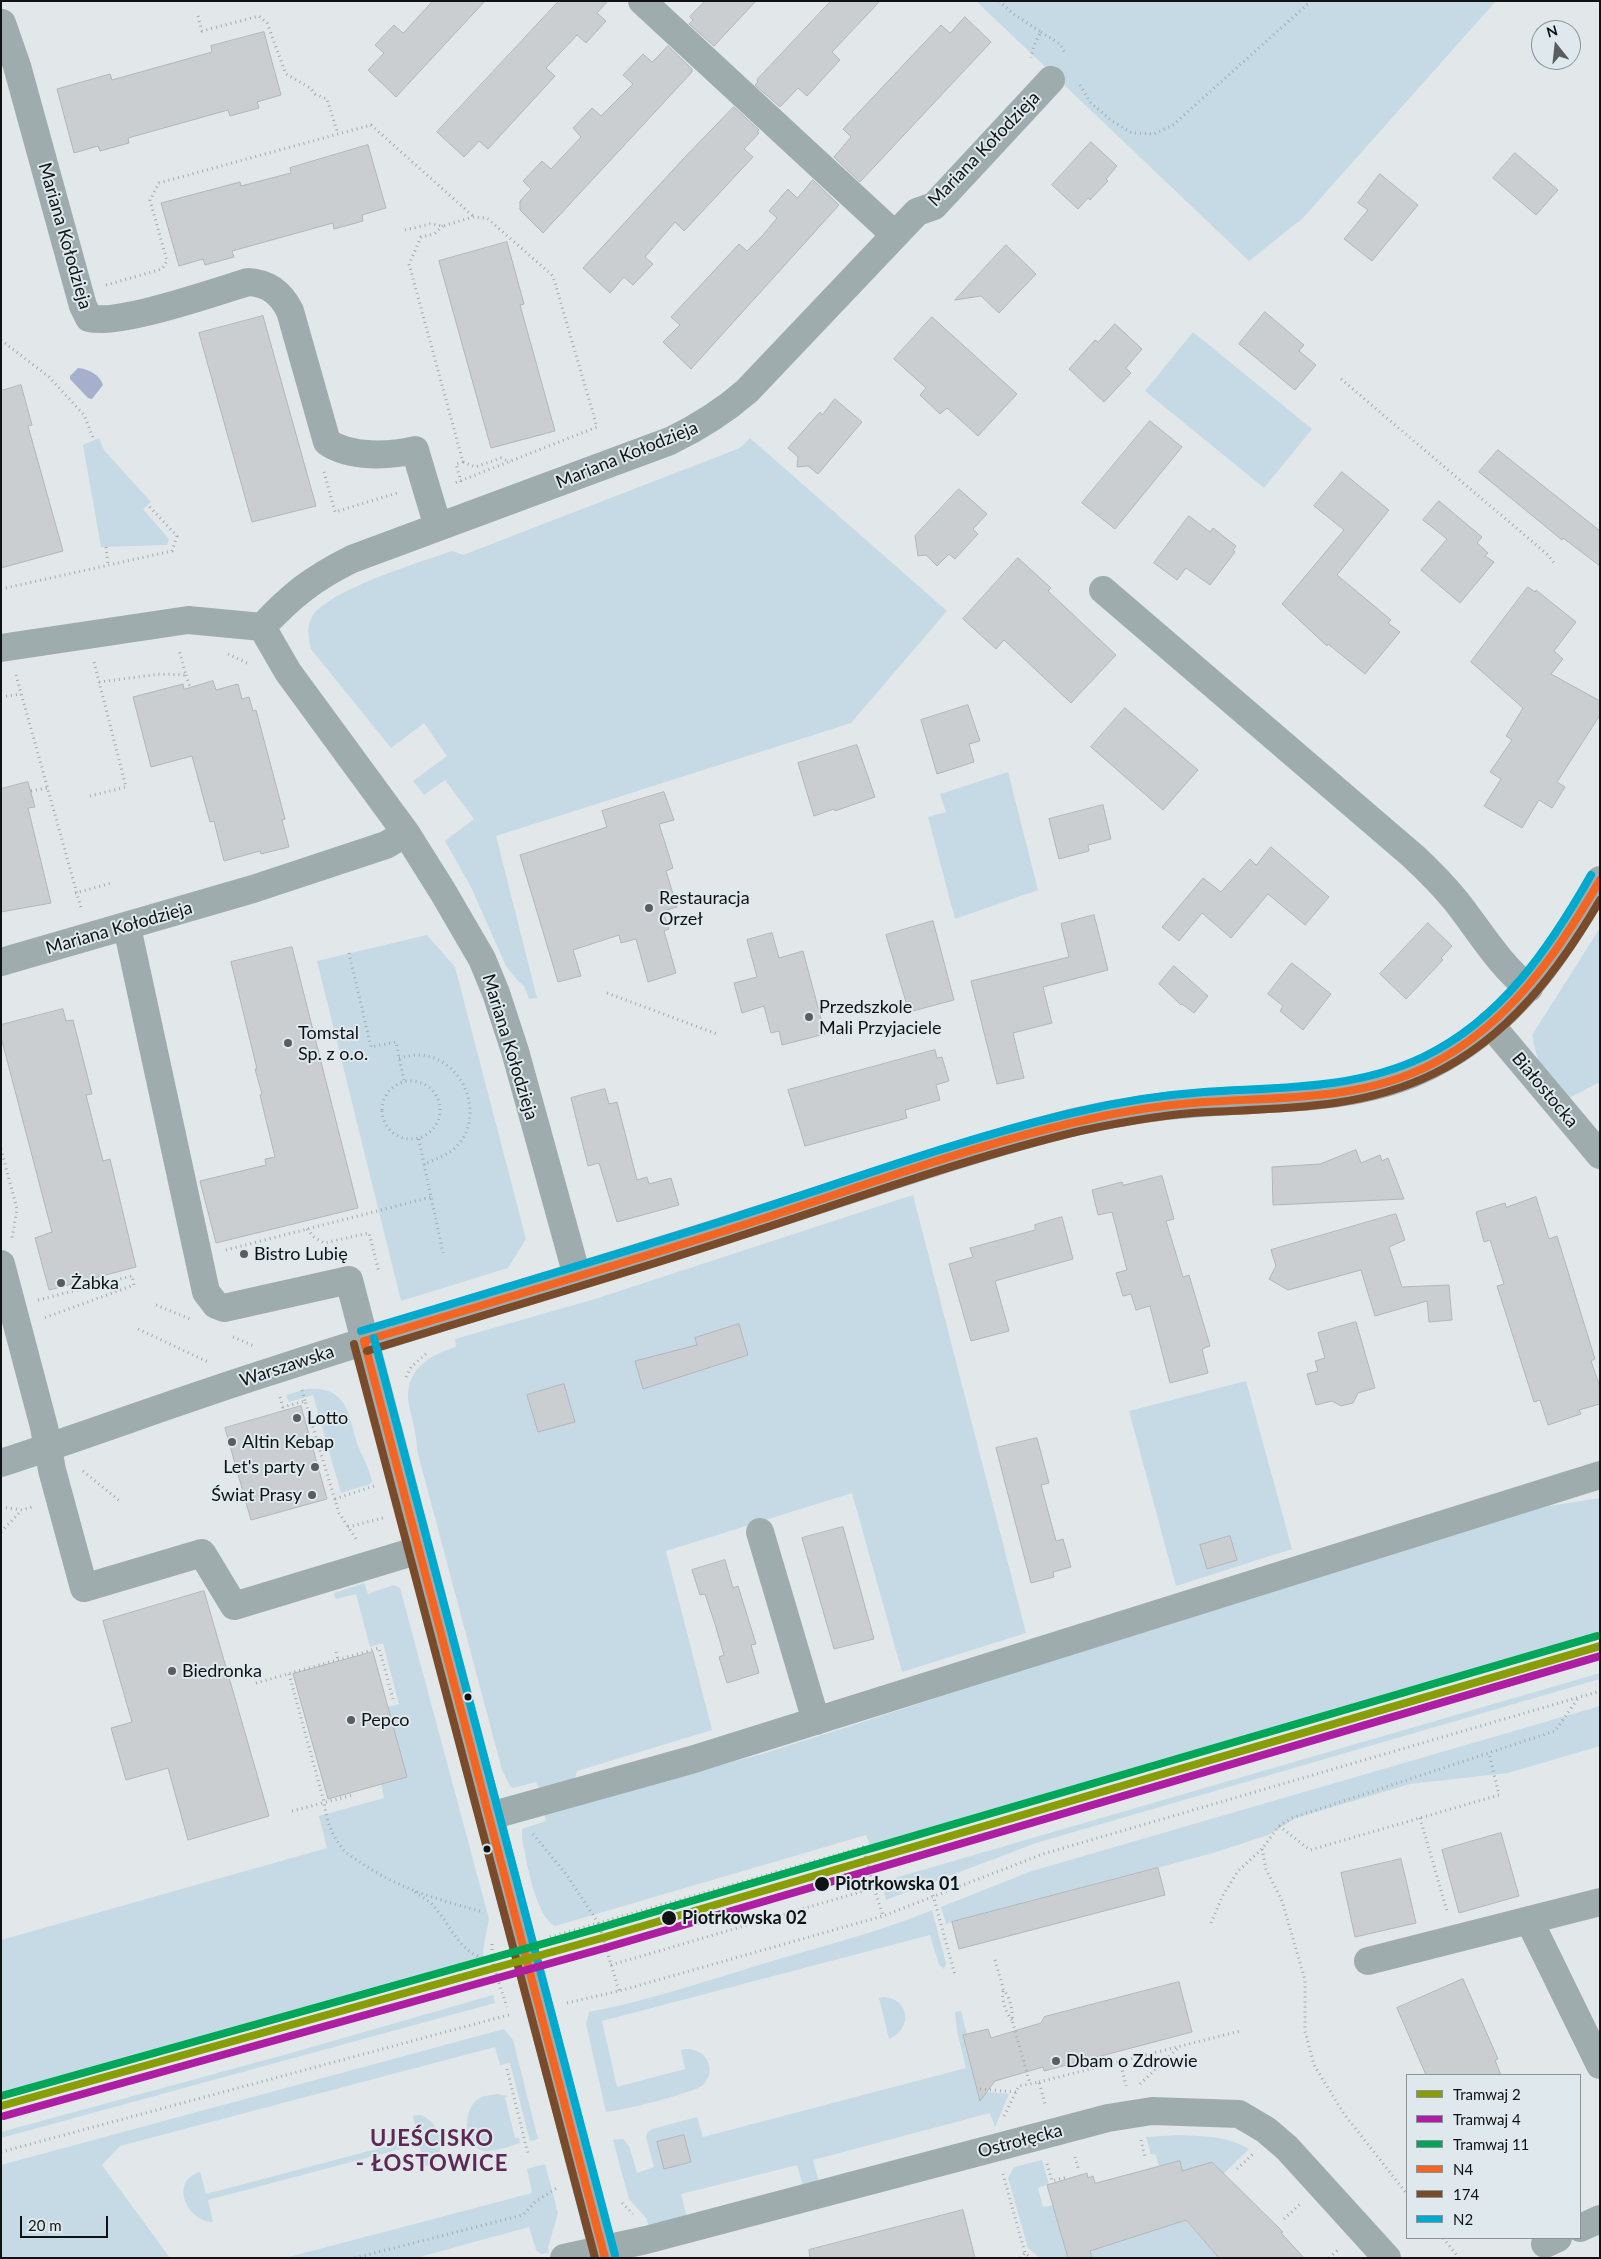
<!DOCTYPE html>
<html>
<head>
<meta charset="utf-8">
<style>
	body { margin:0 }
	#map { position:relative; width:1601px; height:2259px; overflow:hidden; background:#e2e7ea; font-family:Lato,sans-serif }
	canvas { display:block }
	.frame { position:absolute; inset:0; border:2px solid #0f1314; pointer-events:none }
	.legend { position:absolute; left:1406px; top:2074px; width:175px; height:165px; box-sizing:border-box; background:#dee8ed; border:1px solid #8b9396; margin:0; padding:6px 9px; list-style:none; font-size:15px; color:#0f1314 }
	.legend li { display:flex; align-items:center; gap:10px; height:25px }
	.legend b { width:25px; border:1px solid #8b9396 }
	.north { position:absolute; left:1531px; top:20px; width:50px; height:50px; box-sizing:border-box; background:#dee8ed; border:1px solid #8b9396; border-radius:50%; rotate:344deg; font-size:14px; font-weight:700; line-height:20px; text-align:center; color:#0f1314 }
	.north::after { content:''; display:block; margin:auto; width:18px; height:22px; background:#595d5f; clip-path:polygon(50% 0,100% 100%,50% 72%,0 100%) }
	.scale { position:absolute; left:20px; top:2216px; width:88px; height:22px; box-sizing:border-box; border:2px solid #0f1314; border-top:0; padding-left:6px; font-size:15px; line-height:18px; white-space:nowrap; color:#0f1314; -webkit-text-stroke:4px #dee8ed; paint-order:stroke }
</style>
</head>
<body>
<div id="map">
<canvas width="1601" height="2259"></canvas>
<div class="frame"></div>
<ul class="legend">
<li><b style="height:6px;background:#889d06"></b>Tramwaj 2</li>
<li><b style="height:6px;background:#ae1ea3"></b>Tramwaj 4</li>
<li><b style="height:6px;background:#00a759"></b>Tramwaj 11</li>
<li><b style="height:6px;background:#f26522"></b>N4</li>
<li><b style="height:6px;background:#7a4b2a"></b>174</li>
<li><b style="height:6px;background:#00a9ce"></b>N2</li>
</ul>
<div class="north">N</div>
<div class="scale">20 m</div>
</div>
<script>
const context = document.querySelector('canvas').getContext('2d');
context.lineJoin = 'round';
function paint(path, color) {
  context.fillStyle = color;
  context.fill(path, 'evenodd');
}
function strokePath(path, color, width, dash) {
  context.strokeStyle = color;
  context.lineWidth = width;
  context.lineCap = dash ? 'butt' : 'round';
  context.setLineDash(dash || []);
  context.stroke(path);
}
function drawText(font, color, halo, rows, align = 'center') {
  context.font = font + ' Lato,sans-serif';
  context.lineWidth = 4;
  context.setLineDash([]);
  context.textBaseline = 'middle';
  context.strokeStyle = halo;
  context.fillStyle = color;
  for (const [text, x, y, turn = 0] of rows) {
    context.save();
    context.translate(x, y);
    context.rotate((+turn || 0) * Math.PI / 180);
    context.textAlign = isNaN(turn) ? turn : align;
    if (halo) context.strokeText(text, 0, 0);
    context.fillText(text, 0, 0);
    context.restore();
  }
}
paint(new Path2D(`
	M976 1H1496L1303 218 1249 261Z
	M1193 332 1312 429 1264 488 1145 391Z
	M99 438 104 450 151 502 143 509 169 539 167 545 101 547 83 445Z
	M750 438 947 611 851 723 496 836 537 998 529 999 524 986 518 981 506 966 471 887 445 841 474 819 445 780 424 795 413 781 447 756 424 723 391 748 311 649C309 638 306 629 311 619 323 591 421 562 452 551L463 555 740 448Z
	M1008 772 1038 890 955 919 928 817 946 812 940 794Z
	M1600 928V1082L1569 1098 1538 1061 1532 1035Z
	M427 935 455 967 526 1239 508 1268 401 1301 317 961Z
	M913 1195 1026 1633 902 1672 852 1493 666 1551 712 1730 577 1771 573 1784 540 1791 536 1782 513 1788 510 1786 502 1770 417 1450C417 1434 412 1421 409 1405 403 1372 428 1355 456 1347L455 1339 595 1299Z
	M1246 1381 1292 1549 1176 1586 1129 1411Z
	M307 1389C351 1386 348 1419 359 1448 364 1460 369 1469 372 1481L370 1484 341 1493 313 1395 289 1402 286 1395Z
	M1600 1498V1639L872 1851 866 1835 555 1926C535 1916 526 1859 522 1837V1829L546 1821 544 1813 762 1754 844 1728 1505 1513Z
	M364 1583 368 1594 394 1585 400 1588 489 1919 483 1951 484 1962 282 2021 1 2096V1940L327 1848 319 1816 384 1798 381 1784 407 1777 388 1707 399 1704 383 1643 370 1647 356 1594 336 1599 334 1596V1593Z
	M1600 1673V1679L1036 1843 886 1900 881 1882Z
	M1600 1706V1746L1508 1773 1410 1784 1296 1818 1268 1835 1213 1853 946 1924 941 1907 1032 1871Z
	M932 1910 946 1963 944 1969 939 1965 930 1935 602 2021 617 2087 685 2069 681 2050C702 2044 720 2068 703 2085 694 2093 620 2111 606 2112L586 2024 589 2012C650 2000 710 1980 769 1962 823 1946 879 1932 932 1910Z
	M493 1995 495 2003 1 2138V2132L291 2053Z
	M883 1997C910 1998 913 2029 889 2039L879 1998Z
	M961 2011 967 2034 963 2036 978 2091 1009 2094 995 2127 990 2113 813 2160 819 2182 803 2186 797 2165 681 2194 687 2217 649 2226 646 2218 629 2199 613 2140 623 2139 629 2146 637 2173 654 2167 646 2137 647 2133 652 2129 697 2117 703 2137 966 2068 957 2031 955 2012Z
	M504 2029 513 2040 538 2139 530 2141 510 2063 500 2065 495 2047 120 2146 102 2165 170 2258H1V2165Z
	M497 2094 508 2096 505 2097 515 2138H519L520 2143C510 2146 496 2152 485 2151 463 2148 462 2110 478 2099 483 2096 491 2095 497 2094Z
	M421 2115C438 2122 443 2140 439 2157L434 2163 425 2166 419 2144 208 2200 213 2222C188 2222 168 2182 200 2172L206 2194 418 2138 413 2116Z
	M1180 2135C1206 2137 1225 2135 1249 2149L1223 2174 1182 2171 1179 2161 1159 2166 1155 2154 1151 2155 1146 2137Z
	M1042 2160 1049 2184 1038 2188 1043 2207 1053 2205 1068 2258H1040L1028 2248 1008 2178 1014 2167Z
	M545 2164 558 2213 548 2248 549 2253 541 2254 536 2250 529 2227 416 2258H285L532 2193 527 2169Z
	M1185 2220 1219 2258H1083L1091 2255 1089 2245 1116 2243Z`), '#c5dae4');
paint(new Path2D(`
	M78 368C89 369 100 375 103 385L92 399 88 398 70 379V376Z`), '#a6b0cd');
const building = new Path2D(`
	M433 1H485L396 97 368 70 384 53 375 45 394 25 403 33Z
	M559 1H608L597 13 606 21 586 43 577 35 546 68 555 76 488 149 479 141 464 157 437 132Z
	M705 1H756L714 46 689 24 693 20 690 17Z
	M831 1H880L832 52 840 60 807 96 798 88 780 107 755 85 758 82 757 80Z
	M965 17 991 42 860 182 834 157 851 137 843 129 941 25 950 33Z
	M264 32 281 95 257 102 259 108 230 116 228 110 128 138 129 143 100 151 98 146 74 153 57 89 110 74 112 80 212 52 211 46Z
	M668 46 692 69V72L543 233 520 210V201L531 189 523 181 542 161 551 169 581 137 573 128 592 108 601 116 633 84 623 75 643 54 652 62Z
	M734 107 759 130 757 132 759 133 744 149 753 157 684 231 675 222 645 257 653 264 633 285 624 277 610 293 583 268 684 158Z
	M1091 142 1117 166 1106 179 1108 181 1090 200 1088 198 1078 209 1052 185Z
	M368 145 386 208 362 215 363 221 334 229 333 223 232 251 234 257 205 265 203 259 179 266 161 203 240 182 241 186 291 173 290 168Z
	M1515 153 1558 190 1536 215 1493 178Z
	M1380 174 1418 205 1372 261 1344 239 1368 210 1358 203Z
	M813 180 839 205 691 369 663 342 680 325 671 317 739 244 747 251 763 235 777 218 769 211 788 189 797 198Z
	M507 242 524 304 520 305 555 431 491 448 439 261Z
	M1006 245 1036 274 999 313 981 296 955 300Z
	M1265 312 1304 345 1299 351 1316 365 1295 390 1239 344Z
	M263 316 316 506 252 522 199 333Z
	M932 317 1017 394 978 436 947 408 940 414 920 395 926 388 894 359Z
	M1115 324 1142 349 1126 368 1131 373 1104 402 1069 369 1095 340 1098 342Z
	M21 385 32 425 28 426 63 551 1 568V391Z
	M835 399 862 422 818 474 808 466 797 467 798 457 788 448 820 412 822 415Z
	M1150 421 1182 447 1115 529 1082 503Z
	M1498 450 1600 531V566L1563 538 1562 540 1479 472Z
	M1342 472 1389 510 1337 575 1391 620 1388 623 1400 632 1365 674 1328 644 1327 646 1282 604 1344 530 1314 506Z
	M959 489 987 514 973 529 978 534 955 559 949 554 937 566 926 555 918 556 915 536Z
	M1439 501 1482 537 1477 543 1488 553 1485 556 1494 562 1460 603 1421 570 1447 539 1423 520Z
	M1189 516 1210 532 1213 528 1236 546 1233 550 1235 552 1210 585 1186 568 1177 580 1154 563Z
	M1018 558 1051 588 1048 591 1116 655 1071 703 1004 640 996 649 963 619Z
	M1528 587 1535 592 1536 590 1576 622 1554 651 1563 659 1551 674 1600 701V715L1557 782 1565 787 1552 808 1539 800 1522 828 1484 806 1501 779 1490 772 1512 740 1506 736 1523 708 1471 662Z
	M213 681 216 690 238 684 242 699 249 697 253 711 256 710 285 819 282 820 289 847 261 854 260 851 224 861 214 821 210 822 192 756 151 767 133 697 183 684 184 689Z
	M968 705 980 741 969 744 974 762 937 774 921 720Z
	M1125 708 1198 770 1163 810 1091 747Z
	M857 745 875 797 835 811 834 809 814 816 798 763Z
	M28 782 35 807 28 808 51 903 1 912V789Z
	M664 792 674 820 659 824 673 868 666 871 677 907 663 911 669 929 664 931 676 973 648 982 636 939 621 943 619 935 573 950 581 976 558 982 520 855 607 827 602 811Z
	M1103 805 1111 839 1088 845 1089 851 1059 859 1049 819Z
	M1271 847 1329 897 1305 925 1268 894 1231 938 1202 913 1179 941 1162 927 1203 878 1221 892 1250 859 1256 865Z
	M1094 915 1108 970 1043 987 1052 1023 1013 1033 1024 1078 997 1084 971 981 1069 957 1061 924Z
	M933 921 954 1000 909 1012 886 935Z
	M1428 923 1452 946 1441 958 1443 960 1406 999 1380 974Z
	M772 933 779 958 803 951 825 1034 782 1045 779 1031 771 1033 764 1006 742 1013 734 983 757 977 747 940Z
	M292 947 358 1208 216 1243 200 1181 266 1165 265 1159 275 1157 260 1095 262 1094 255 1069H257L231 962Z
	M1292 963 1331 994 1303 1030 1280 1011 1283 1006 1268 994Z
	M1174 966 1208 996 1194 1013 1182 1004 1181 1005 1159 984Z
	M63 1009 66 1021 73 1020 92 1094 86 1095 103 1161 110 1159 136 1267 49 1290 35 1238 52 1232 1 1037V1025Z
	M935 1050 937 1058 942 1057 949 1081 936 1085 940 1100 905 1110 907 1118 805 1146 788 1090Z
	M605 1089 609 1104 617 1102 637 1180 647 1177 649 1184 671 1178 679 1205 617 1222 599 1163 588 1166 571 1098Z
	M1356 1150 1361 1163 1380 1155 1382 1161 1388 1158 1404 1199 1273 1205 1272 1167 1320 1164Z
	M1162 1176 1174 1219 1166 1221 1183 1277 1189 1275 1210 1346 1202 1349 1208 1373 1170 1383 1150 1306 1136 1310 1131 1294 1123 1296 1116 1273 1127 1270 1112 1212 1098 1215 1092 1190 1122 1182 1123 1185Z
	M1536 1197 1549 1239 1557 1236 1595 1359 1591 1361 1600 1387V1404L1579 1410 1581 1414 1548 1425 1540 1400 1534 1402 1497 1286 1504 1284 1490 1240 1484 1242 1476 1212 1505 1203 1506 1207Z
	M1396 1214 1405 1240 1389 1247 1402 1287 1449 1285 1452 1320 1429 1322 1427 1301 1375 1316 1361 1270 1288 1290 1269 1279 1276 1266 1271 1250Z
	M1062 1217 1073 1259 995 1281 1009 1331 971 1341 949 1264 973 1257 970 1248 1035 1230V1225Z
	M1356 1322 1375 1388 1358 1393 1353 1403 1341 1406 1332 1401 1316 1405 1307 1374 1318 1371 1315 1361 1325 1358 1318 1333Z
	M739 1324 748 1355 643 1389 635 1361 697 1345 695 1338Z
	M564 1384 575 1422 538 1432 527 1395Z
	M301 1406 327 1499 251 1520 225 1428Z
	M1037 1438 1049 1483 1041 1485 1056 1541 1063 1539 1071 1567 1053 1572 1054 1577 1031 1583 996 1448Z
	M843 1527 874 1639 834 1649 802 1538Z
	M1230 1536 1237 1560 1207 1569 1200 1545Z
	M725 1560 733 1588 738 1586 756 1644 751 1645 759 1673 727 1683 719 1657 724 1655 715 1624 705 1594 700 1595 692 1570Z
	M204 1591 269 1816 188 1840 168 1768 126 1780 111 1728 132 1722 103 1621Z
	M373 1652 407 1777 328 1799 293 1674Z
	M1501 1833 1519 1896 1459 1913 1442 1850Z
	M1401 1859 1416 1923 1355 1937 1341 1873Z
	M1158 1868 1165 1895 959 1949 952 1922Z
	M1463 1979 1498 2059 1495 2060 1501 2075H1426L1397 2008Z
	M1179 1982 1192 2032 1044 2071 1043 2067 995 2081 980 2101 963 2035 988 2029 991 2038 1041 2023 1044 2017Z
	M684 2135 691 2162 664 2169 657 2142Z
	M1180 2161 1182 2171 1212 2162 1283 2232 1281 2233 1304 2258H1219L1186 2220 1090 2251 1092 2258H1068L1047 2185 1087 2173 1088 2178 1093 2176 1095 2183Z
	M963 2210 975 2258H810L809 2250Z`);
paint(building, '#cbced1');
strokePath(building, '#b2b6b8', 1);
strokePath(new Path2D(`
	M999 1 1012 13 1041 32 1034 45 1031 58
	M198 16 202 31 259 16 267 23 286 74 310 88 315 94 327 99 338 134
	M1041 32 1060 44 1066 55
	M1080 85 1090 102 1112 121 1132 133 1154 134 1173 125 1311 1
	M443 226 434 234 421 237 409 264 463 462 456 464 461 482
	M405 230 430 224 443 226 473 217 487 218 553 276 597 427 455 483
	M106 285 162 269 167 261 150 200 159 183 371 125 473 216
	M1 340 49 377 84 415 94 440
	M1341 379 1548 555 1554 563
	M463 462 475 467 501 458 510 462
	M324 472 335 512 397 493
	M106 547 108 565
	M1 589 172 551 177 536 148 505
	M228 654 249 664
	M16 675 81 908
	M186 675 190 687
	M99 682 160 674 186 675 179 650
	M1 697 21 694
	M31 791 47 788
	M90 796 126 787 94 662
	M75 893 112 883
	M349 953 371 1047 396 1042 404 1081
	M607 993 717 1034
	M399 1058C405 1057 412 1055 418 1055 462 1056 486 1113 458 1145 449 1155 436 1159 424 1164L443 1253
	M382 1110a29 29 0 1 1 58 0a29 29 0 1 1-58 0Z
	M419 1139 424 1164
	M1 1149 17 1209 12 1238
	M307 1229 314 1237 324 1243 369 1233 379 1272
	M226 1250 431 1197
	M38 1300 132 1276 134 1285 44 1318
	M156 1305 190 1319
	M138 1329 208 1362
	M233 1337 254 1346
	M406 1377 411 1367 426 1354
	M302 1390 305 1401
	M280 1397 283 1407 305 1401 339 1513 356 1539
	M83 1471 121 1502
	M335 1499 374 1486
	M1 1507 22 1510 32 1507
	M348 1527 383 1518
	M1 1532 21 1511
	M336 1652 338 1660
	M289 1674 324 1802C327 1821 330 1832 342 1848 346 1854 354 1858 360 1862 397 1888 441 1901 484 1912
	M256 1683 379 1648 393 1699
	M292 1811 353 1795
	M1420 1818 1447 1911
	M1279 1826 1310 1850 1499 1795 1489 1753
	M533 1834 566 1874 599 1924 619 1991
	M1262 1849 1266 1869 1282 1901 1305 1980V2031L1314 2065 1344 2114 1407 2194
	M415 1892C420 1896 426 1899 431 1903 453 1926 456 1953 492 1961
	M933 1895 955 1975
	M1211 1923 1222 1897 1238 1871 1262 1849 1279 1826 1292 1818 1555 1731 1579 1697
	M550 1937 863 1847 874 1888
	M492 1944V1961L507 2007
	M995 1960 1004 1991C1010 1997 1013 2011 1012 2020L1030 2084 1039 2082 1045 2104
	M611 1965 874 1888 883 1916
	M1003 1991C1001 1999 1006 2013 1012 2020
	M567 2003 619 1991 883 1916 1043 1854 1600 1691
	M1120 2061 1126 2086
	M507 2069 528 2154
	M1039 2082 1240 2031
	M1140 2084 1179 2047
	M980 2089 1016 2092
	M1004 2116 1019 2086 1030 2084
	M1141 2140 1145 2157
	M1 2152 512 2014
	M1075 2157 1079 2171
	M1047 2164 1052 2181 1067 2177
	M1237 2169 1253 2154
	M1003 2174 1025 2253 1031 2258
	M622 2203 633 2214
	M1284 2219 1300 2204
	M1443 2238 1459 2258
	M355 2258 523 2215 536 2201 557 2188
	M1020 2258 1025 2253
	M1329 2258 1340 2248`), '#a1abad', 3, [1, 4]);
strokePath(new Path2D(`
	M642 1 895 235
	M2 23 17 66 83 306 89 318C118 326 215 292 248 282 269 283 281 293 290 311L327 442C350 458 390 456 415 450L438 527
	M1103 590 1413 856C1428 870 1443 885 1456 901 1479 930 1499 965 1529 988
	M262 627C292 595 312 579 352 559L670 441C699 427 723 412 747 391L917 212 934 206 1051 80
	M262 627 288 672 406 833 443 892 482 959 496 993 515 1051 577 1276
	M1 648 188 620 262 627
	M127 927 206 1292 216 1305 224 1308 349 1280 605 2258
	M1 962 253 889 386 845 406 833
	M1490 1024 1600 1155
	M1 1264 44 1427 52 1470 84 1588 202 1553 234 1606 419 1550
	M1 1463C93 1433 183 1399 275 1370 428 1320 582 1276 735 1227 847 1192 957 1152 1070 1123 1113 1113 1156 1106 1200 1103 1278 1097 1359 1102 1431 1065 1511 1024 1557 956 1600 880
	M760 1532 816 1721
	M490 1816 691 1760 1600 1475
	M1529 1920 1600 2065
	M1368 1961 1600 1902
	M1580 2228 1600 2219
	M1545 2244 1558 2238
	M564 2258 646 2240 1108 2118 1152 2111 1239 2114 1266 2130 1287 2148 1387 2258`), '#9facae', 28);
strokePath(new Path2D(`
	M364 1341C488 1303 613 1267 737 1227 850 1191 960 1149 1076 1122 1118 1112 1161 1105 1204 1102 1281 1097 1361 1101 1432 1064 1509 1024 1557 954 1600 880
	M364 1341 605 2258`), '#f26522', 8);
strokePath(new Path2D(`
	M354 1344 595 2258
	M367 1351C492 1312 619 1276 743 1235 855 1199 966 1158 1080 1131 1122 1122 1165 1114 1208 1112 1285 1108 1362 1109 1433 1074 1508 1038 1559 970 1600 900`), '#7a4b2a', 8);
strokePath(new Path2D(`
	M361 1331C485 1294 609 1257 732 1218 846 1182 959 1139 1076 1112 1118 1102 1161 1095 1204 1092 1279 1087 1354 1090 1423 1057 1501 1020 1550 947 1591 875
	M374 1338 615 2255`), '#00a9ce', 8);
strokePath(new Path2D(`
	M1 2106 602 1938 1600 1646`), '#889d06', 8);
strokePath(new Path2D(`
	M4 2116 605 1948 1600 1656`), '#ae1ea3', 8);
strokePath(new Path2D(`
	M1 2096 599 1928 1597 1636`), '#00a759', 8);
for (const [x, y, r, color] of [
	[649,908,5,"#595d5f"],
	[809,1017,5,"#595d5f"],
	[288,1043,5,"#595d5f"],
	[244,1254,5,"#595d5f"],
	[61,1283,5,"#595d5f"],
	[297,1418,5,"#595d5f"],
	[232,1442,5,"#595d5f"],
	[315,1467,5,"#595d5f"],
	[312,1495,5,"#595d5f"],
	[172,1671,5,"#595d5f"],
	[468,1697,4.5,"#0f1314"],
	[351,1720,5,"#595d5f"],
	[487,1849,4.5,"#0f1314"],
	[822,1884,8,"#0f1314"],
	[669,1918,8,"#0f1314"],
	[1056,2061,5,"#595d5f"]
]) {
  const dot = new Path2D();
  dot.arc(x, y, r, 0, 2 * Math.PI);
  context.fillStyle = color;
  context.fill(dot);
  strokePath(dot, '#dee8ed', 2);
}
drawText('18px', '#0f1314', '#dee8ed', [
	["Mariana Kołodzieja",984,149,-46],
	["Mariana Kołodzieja",65,236,74],
	["Mariana Kołodzieja",627,455,-22],
	["Mariana Kołodzieja",119,928,-16],
	["Mariana Kołodzieja",510,1047,73],
	["Białostocka",1545,1090,50],
	["Warszawska",287,1366,-18],
	["Ostrołęcka",1020,2141,-15]
]);
drawText('18px', '#0f1314', '#dee8ed', [
	["Restauracja",659,898],
	["Orzeł",659,919],
	["Przedszkole",819,1007],
	["Mali Przyjaciele",819,1028],
	["Tomstal",298,1033],
	["Sp. z o.o.",298,1054],
	["Bistro Lubię",254,1254],
	["Żabka",71,1283],
	["Lotto",307,1418],
	["Altin Kebap",242,1442],
	["Let's party",305,1467,"right"],
	["Świat Prasy",302,1495,"right"],
	["Biedronka",182,1671],
	["Pepco",361,1720],
	["Dbam o Zdrowie",1066,2061]
], 'left');
drawText('bold 18px', '#0f1314', '#dee8ed', [
	["Piotrkowska 01",835,1884],
	["Piotrkowska 02",682,1918]
], 'left');
context.letterSpacing = '1px';
drawText('bold 22px', '#5f2752', '#dee8ed', [
	["UJEŚCISKO",432,2139],
	["- ŁOSTOWICE",432,2164]
]);
context.letterSpacing = '0px';
</script>
</body>
</html>
